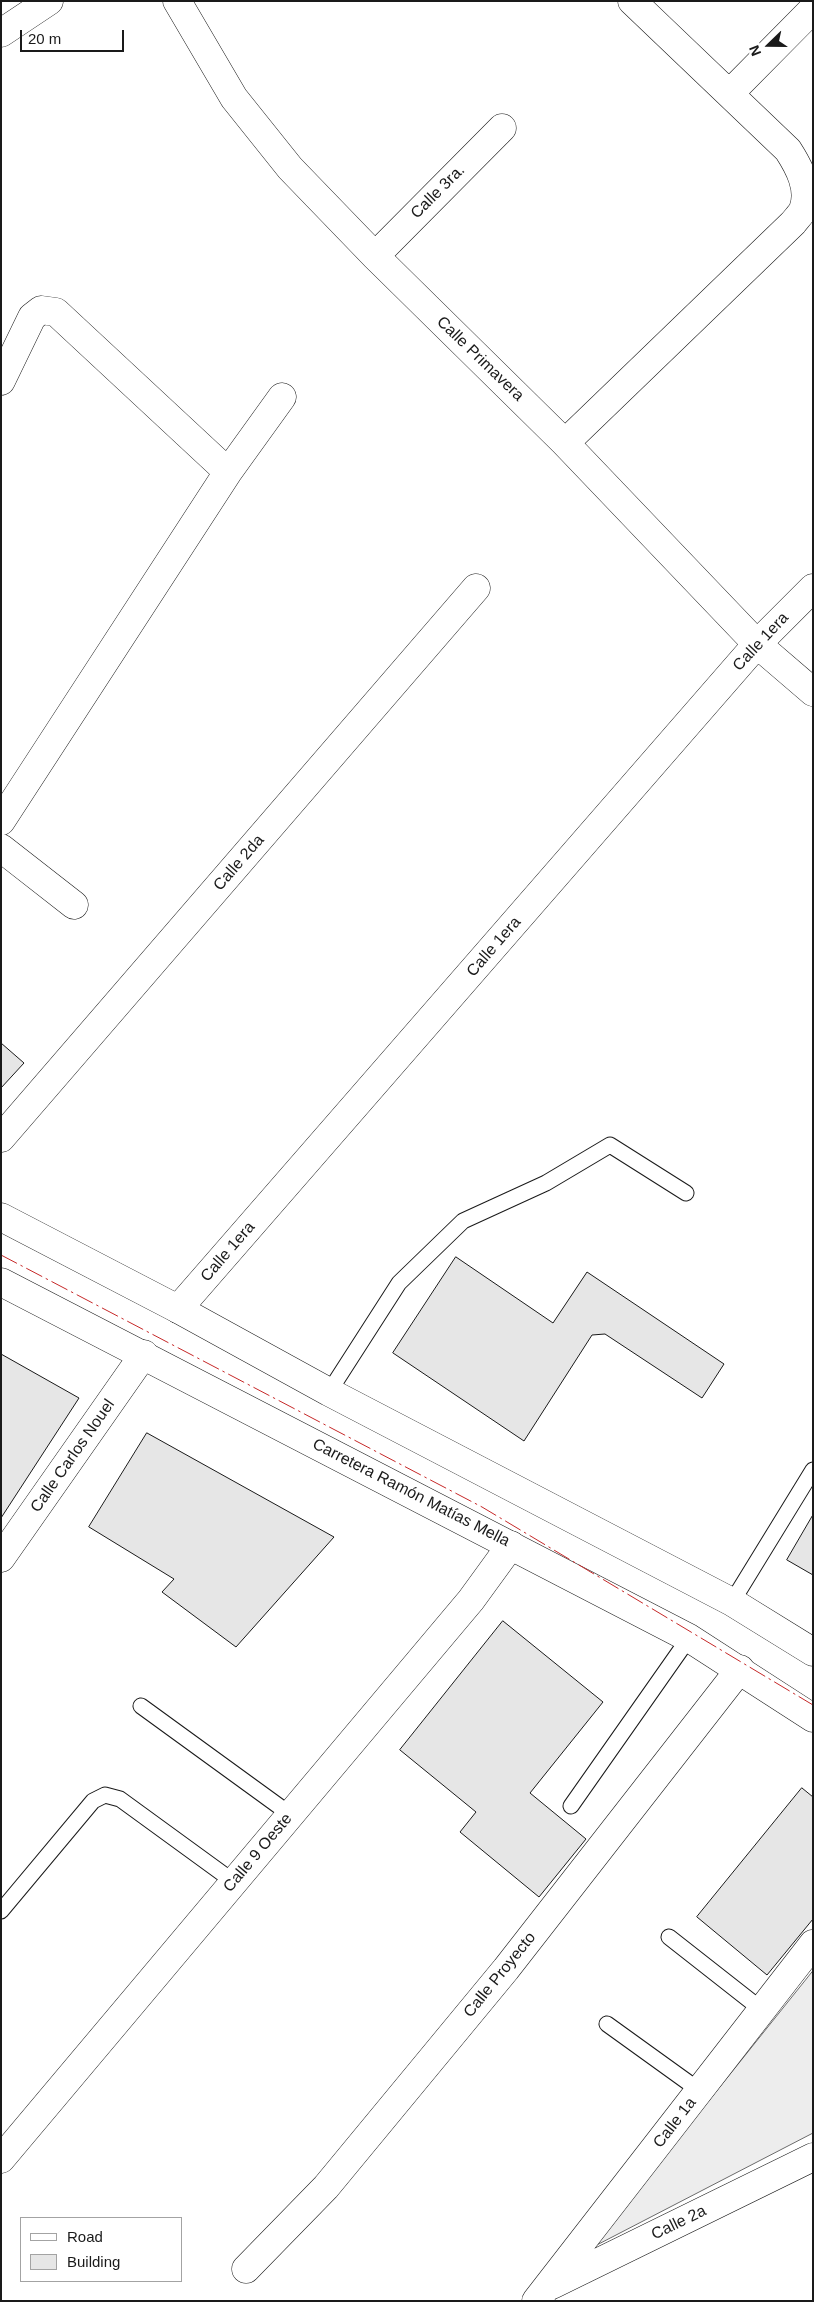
<!DOCTYPE html>
<html>
<head>
<meta charset="utf-8">
<style>
	body { margin:0 }
	#map { position:relative; width:814px; height:2302px; overflow:hidden; background:#fff; font-family:Arial,sans-serif }
	canvas { display:block }
	.frame { position:absolute; inset:0; border:2px solid #1a1a1a; pointer-events:none }
	.legend { position:absolute; left:20px; top:2217px; width:162px; height:65px; box-sizing:border-box; background:#fff; border:1px solid #a3a3a3; margin:0; padding:6px 9px; list-style:none; font-size:15px; color:#1a1a1a }
	.legend li { display:flex; align-items:center; gap:10px; height:25px }
	.legend b { width:25px; border:1px solid #a3a3a3 }
	.north { position:absolute; left:744px; top:20px; width:50px; height:50px; -webkit-text-stroke:4px #fff; paint-order:stroke; rotate:248deg; font-size:14px; font-weight:700; line-height:20px; text-align:center; color:#1a1a1a }
	.north::after { content:''; display:block; margin:auto; width:18px; height:22px; background:#1a1a1a; clip-path:polygon(50% 0,100% 100%,50% 72%,0 100%) }
	.scale { position:absolute; left:20px; top:30px; width:104px; height:22px; box-sizing:border-box; border:2px solid #1a1a1a; border-top:0; padding-left:6px; font-size:15px; line-height:18px; white-space:nowrap; color:#1a1a1a; -webkit-text-stroke:4px #fff; paint-order:stroke }
</style>
</head>
<body>
<div id="map">
<canvas width="814" height="2302"></canvas>
<div class="frame"></div>
<ul class="legend">
<li><b style="height:6px;background:#fff"></b>Road</li>
<li><b style="height:14px;background:#e6e6e6"></b>Building</li>
</ul>
<div class="north">N</div>
<div class="scale">20 m</div>
</div>
<script>
const context = document.querySelector('canvas').getContext('2d');
context.lineJoin = 'round';
function paint(path, color) {
  context.fillStyle = color;
  context.fill(path, 'evenodd');
}
function strokePath(path, color, width, dash) {
  context.strokeStyle = color;
  context.lineWidth = width;
  context.lineCap = dash ? 'butt' : 'round';
  context.setLineDash(dash || []);
  context.stroke(path);
}
function drawText(font, color, halo, rows, align = 'center') {
  context.font = font + ' Arial,sans-serif';
  context.lineWidth = 4;
  context.setLineDash([]);
  context.textBaseline = 'middle';
  context.strokeStyle = halo;
  context.fillStyle = color;
  for (const [text, x, y, turn = 0] of rows) {
    context.save();
    context.translate(x, y);
    context.rotate((+turn || 0) * Math.PI / 180);
    context.textAlign = isNaN(turn) ? turn : align;
    if (halo) context.strokeText(text, 0, 0);
    context.fillText(text, 0, 0);
    context.restore();
  }
}
const built = new Path2D(`
	M813 1971V2133L591 2248Z`);
paint(built, '#ededed');
strokePath(built, '#6a6a6a', 1);
const building = new Path2D(`
	M1 1043 24 1063 1 1088Z
	M456 1257 553 1323 587 1272 724 1364 702 1398 605 1334 592 1335 524 1441 393 1353Z
	M1 1354 79 1398 1 1518Z
	M147 1433 334 1537 236 1647 162 1592 174 1579 89 1527Z
	M813 1515V1575L787 1560Z
	M503 1621 603 1702 530 1793 586 1839 539 1897 460 1832 476 1812 400 1750Z
	M802 1788 813 1797V1919L767 1975 697 1917Z`);
paint(building, '#e6e6e6');
strokePath(building, '#1a1a1a', 1);
const lane = new Path2D(`
	M329 1392 399 1283 463 1221 546 1183 610 1145 686 1193
	M732 1602 813 1470
	M141 1706 291 1815
	M571 1806 689 1638
	M1 1911 93 1801 105 1795 120 1799 234 1882
	M669 1937 762 2010
	M607 2024 700 2091`);
const street = new Path2D(`
	M177 1 234 98 290 168 375 256 565 443 757 644 813 692
	M730 93 813 9
	M375 256 502 128
	M1 381 32 317 41 310 56 312 228 472
	M565 443 793 223C796 219 801 214 803 210 811 189 799 167 788 150L632 1
	M1 821 228 472 282 397
	M1 848 74 905
	M1 1138 476 588
	M178 1309 757 644 813 588
	M1 1558 144 1354
	M1 2159 471 1600 511 1545
	M246 2269 326 2187 506 1969 740 1669
	M552 2285 813 2157
	M536 2301 813 1944`);
const secondary = new Path2D(`
	M1 33 49 1`);
const primary = new Path2D(`
	M1 1217 178 1309 329 1392 732 1602 813 1652
	M1 1282 689 1638 813 1718`);
strokePath(lane, '#1a1a1a', 17);
strokePath(street, '#1a1a1a', 29);
strokePath(secondary, '#1a1a1a', 29);
strokePath(primary, '#1a1a1a', 29);
strokePath(lane, '#fff', 15);
strokePath(street, '#fff', 28);
strokePath(secondary, '#fff', 28);
strokePath(primary, '#fff', 28);
strokePath(new Path2D(`
	M1 1255 482 1507 813 1705`), '#c62828', 1, [18, 4, 2.5, 4]);
drawText('16px', '#1a1a1a', '#fff', [
	["Calle 3ra.",438,192,-45],
	["Calle Primavera",480,359,44],
	["Calle 1era",761,642,-47],
	["Calle 2da",239,863,-49],
	["Calle 1era",494,947,-49],
	["Calle 1era",228,1252,-49],
	["Calle Carlos Nouel",73,1456,-55],
	["Carretera Ramón Matías Mella",411,1493,27],
	["Calle 9 Oeste",258,1853,-50],
	["Calle Proyecto",500,1975,-51],
	["Calle 1a",675,2123,-52],
	["Calle 2a",679,2223,-26]
]);
</script>
</body>
</html>
